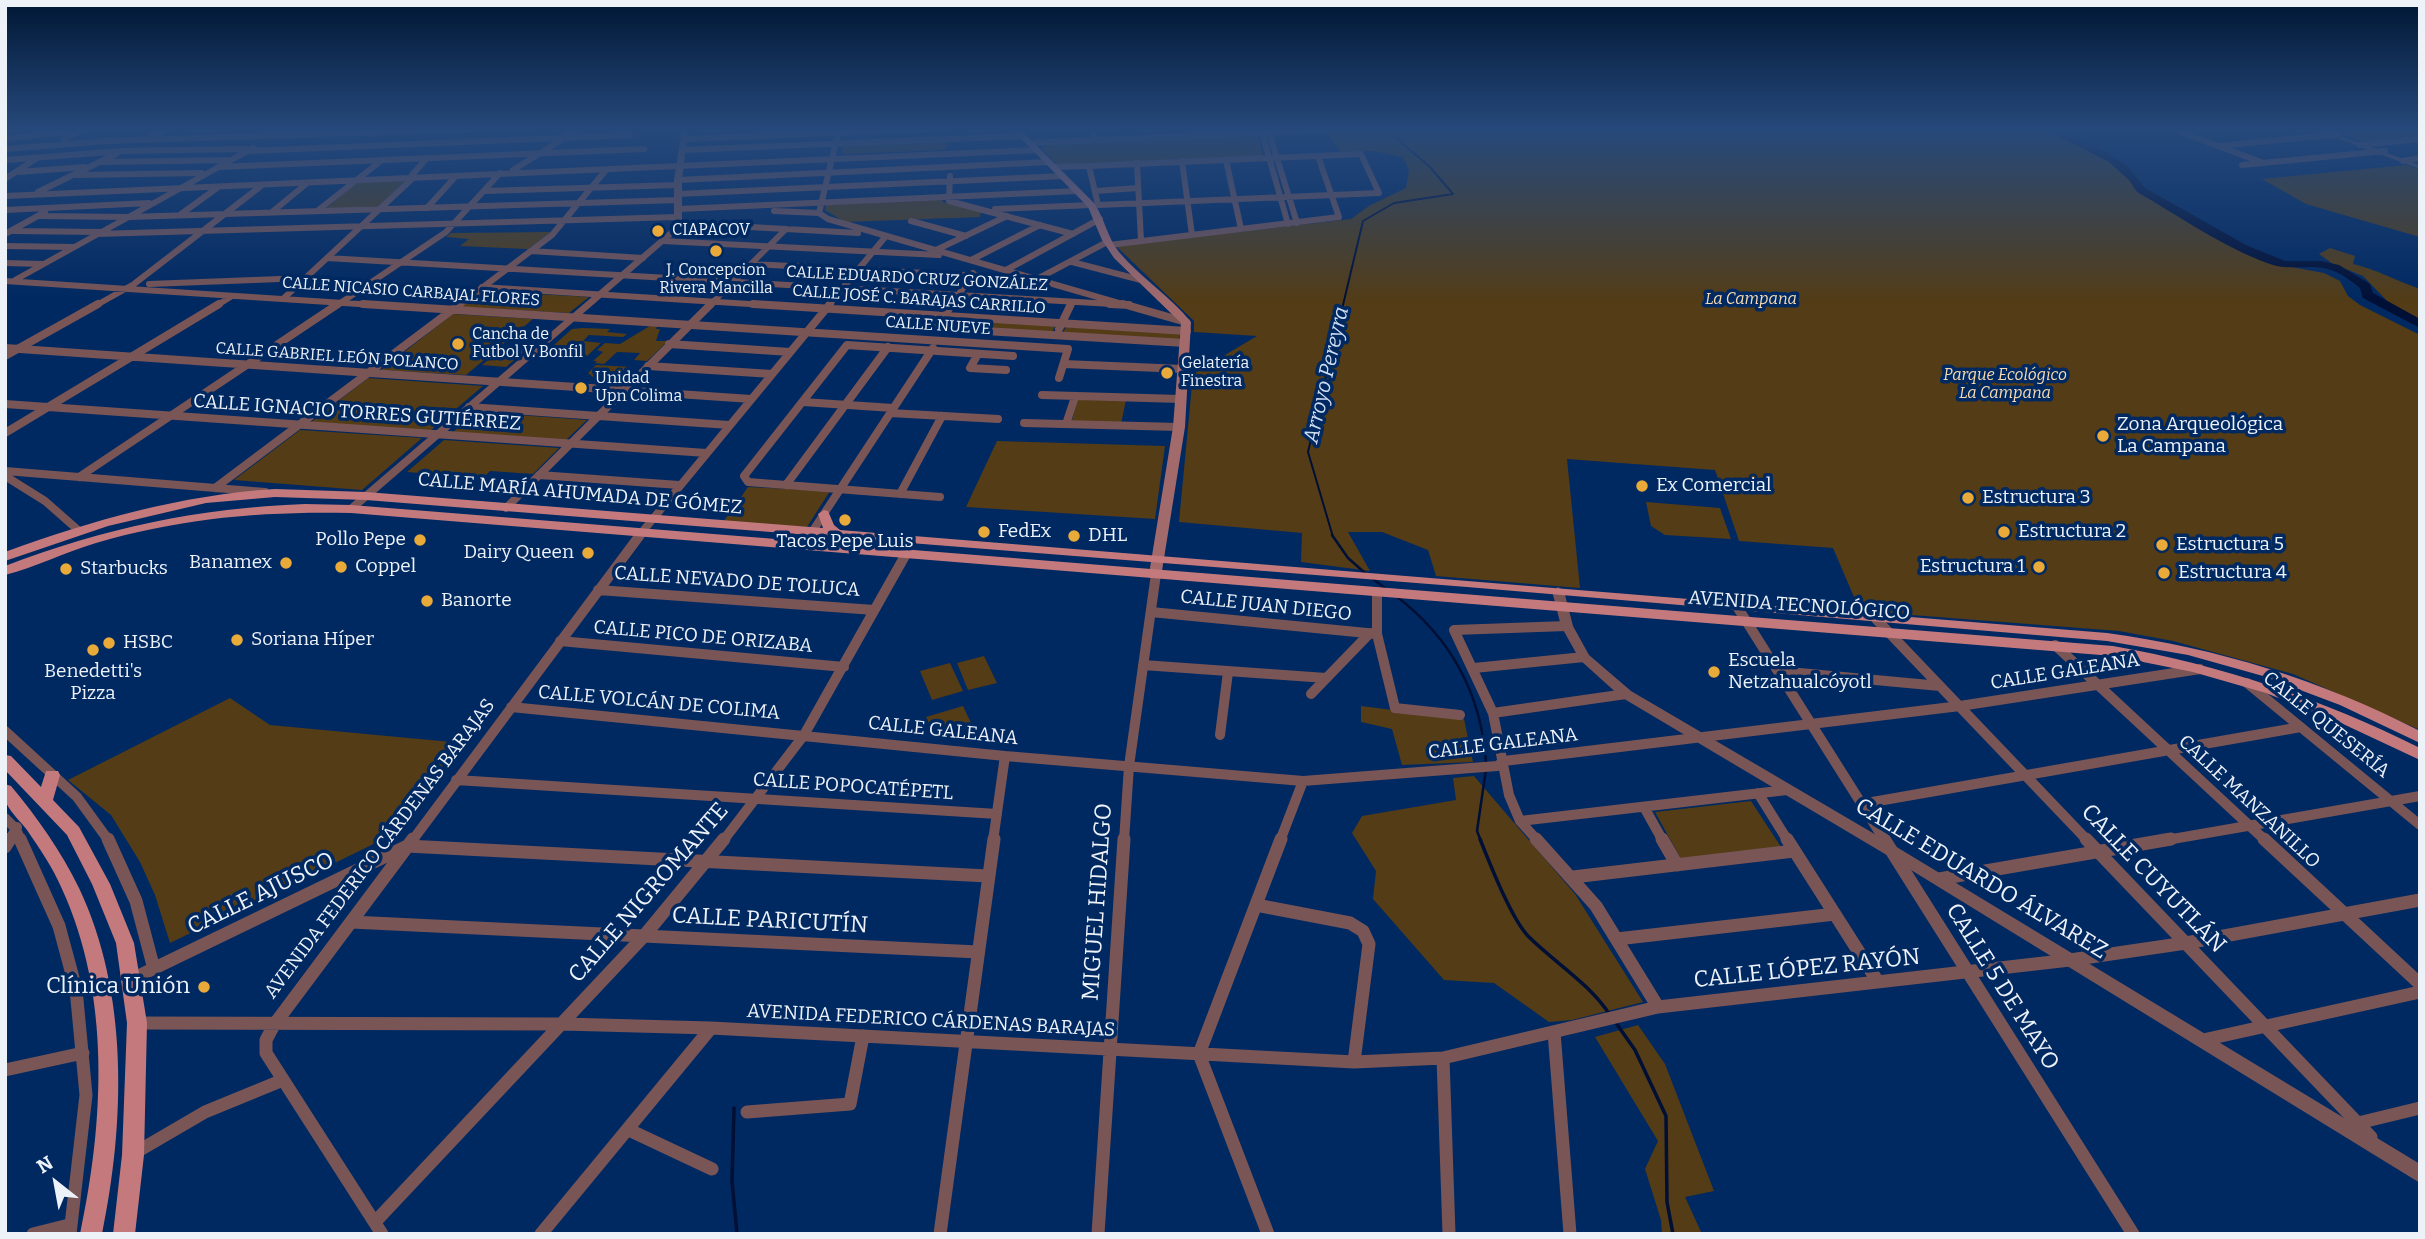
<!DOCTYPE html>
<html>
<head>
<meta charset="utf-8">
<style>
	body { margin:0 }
	#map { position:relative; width:2425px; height:1239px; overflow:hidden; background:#002961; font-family:Bitter,serif }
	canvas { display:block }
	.frame { position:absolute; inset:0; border:7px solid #edf2f9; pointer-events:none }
	.north { position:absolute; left:21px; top:1148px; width:70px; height:70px; -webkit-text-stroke:5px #002961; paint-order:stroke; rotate:329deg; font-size:19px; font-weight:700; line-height:28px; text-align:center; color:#edf2f9 }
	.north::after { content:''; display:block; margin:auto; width:24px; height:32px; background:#edf2f9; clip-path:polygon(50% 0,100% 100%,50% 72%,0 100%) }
</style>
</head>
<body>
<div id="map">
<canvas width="2425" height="1239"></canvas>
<div class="frame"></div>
<div class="north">N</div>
</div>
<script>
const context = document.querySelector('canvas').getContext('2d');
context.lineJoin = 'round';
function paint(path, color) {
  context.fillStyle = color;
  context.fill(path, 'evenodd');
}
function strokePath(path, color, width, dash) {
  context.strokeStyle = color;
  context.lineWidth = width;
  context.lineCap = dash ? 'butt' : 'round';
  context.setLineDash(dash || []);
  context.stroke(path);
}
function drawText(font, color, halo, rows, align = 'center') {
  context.font = font + ' Bitter,serif';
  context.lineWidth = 7;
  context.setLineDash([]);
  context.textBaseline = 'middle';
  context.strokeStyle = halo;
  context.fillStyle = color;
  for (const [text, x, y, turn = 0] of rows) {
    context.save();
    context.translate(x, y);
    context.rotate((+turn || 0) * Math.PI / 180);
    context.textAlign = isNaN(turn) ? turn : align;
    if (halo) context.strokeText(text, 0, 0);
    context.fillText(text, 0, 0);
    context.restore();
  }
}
paint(new Path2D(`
	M1389 129H2044C2075 146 2123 155 2137 191L2223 238 2231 246 2270 263 2324 273 2340 281 2348 296 2360 305 2420 335V730L2293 674 2173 641 2119 631 1860 611 1833 548 1739 541 1715 470 1567 459 1580 588 1436 576 1428 550 1382 532H1348L1370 571 1301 562 1302 533 1179 522 1193 374 1257 336 1194 332V321L1116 246 1351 219 1369 206 1406 188 1409 170 1403 157 1373 151 1340 152 1327 132Z
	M2362 129H2420V138L2368 143 2336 131Z
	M1258 134 1263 156 1057 165 1041 148 1052 144Z
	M947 141 946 150 841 154 843 145Z
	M2407 165 2420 170V237L2306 204 2262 179Z
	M405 181 377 208 324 210 356 183Z
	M941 199 943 202 981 211 980 217 845 222 825 210 826 205Z
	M551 232 528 249 460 246 469 239 446 237 451 233Z
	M2330 248 2355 256 2353 264C2376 269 2397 281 2420 289V320L2390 304 2363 276 2333 264 2319 254Z
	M483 291 589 297 569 313 461 307Z
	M453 314 533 319 466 375 381 370Z
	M950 319 1056 324 1052 333 945 327Z
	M653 324H658L656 329H660L656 341H668L647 361 634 360 640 353 617 352 604 364 595 363 597 361H593L603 352 597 350 605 343 620 344Z
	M1067 325 1181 332 1178 341 1062 334Z
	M583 328 610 329 607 332 627 334 623 337 589 335 583 341 601 343 587 356 546 352 572 329Z
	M503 348 527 349 506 367 482 365Z
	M596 365 632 367 620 379 594 378 588 373Z
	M368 378 483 386 430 431 310 423Z
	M1078 399 1126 400 1121 424 1071 423Z
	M476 412 587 420 565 441 452 433Z
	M300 430 422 438 362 490 234 480Z
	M444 440 559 448 533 474 490 471 483 478 407 472Z
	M997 441 1165 446 1155 519 966 507Z
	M748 487 830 491 807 527 723 522Z
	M1646 502 1720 508 1731 539 1665 535 1651 526Z
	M984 656 997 683 968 690 957 663Z
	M950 663 963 691 932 700 920 671Z
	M230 698 270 725 462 743 384 839 170 943 155 895 140 862 111 815 68 780Z
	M963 706 971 723 934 734 926 717Z
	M1361 706 1464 719 1473 762 1402 765 1392 729 1361 722Z
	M1474 776 1575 894 1643 1002 1572 1020 1549 1022 1494 983 1444 980 1373 899 1376 871 1352 833 1362 816 1456 800 1453 778Z
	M1751 801 1781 847 1681 859 1655 812Z
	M1638 1025 1665 1064 1714 1191 1685 1197 1702 1234H1662L1661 1220 1645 1169 1658 1141 1595 1037Z`), '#533c16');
strokePath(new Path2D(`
	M1333 537 1308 452 1363 221 1394 203 1453 194 1430 167 1394 136 1400 130 1412 129`), '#000f35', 2);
strokePath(new Path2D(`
	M1332 535 1348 558 1365 573
	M1373 579 1385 588
	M1396 596C1451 638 1481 693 1486 762
	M1481 841 1477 831 1486 769`), '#000f35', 2.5);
strokePath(new Path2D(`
	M1480 839C1490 864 1511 918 1528 936 1555 963 1589 983 1610 1015
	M1616 1023 1635 1050 1666 1116 1667 1202 1673 1234
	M734 1108 732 1181 737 1234`), '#000f35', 3.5);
paint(new Path2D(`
	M2044 129H2056L2104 151 2127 166 2145 188 2246 245 2285 261H2321L2339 265 2370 284 2373 293 2420 319V328L2363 298 2360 288C2351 281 2340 272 2328 269 2309 264 2289 271 2270 264 2222 247 2181 217 2137 192L2129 180 2109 162Z`), '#000f35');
strokePath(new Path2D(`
	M839 129 819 213 828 219 1129 306
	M1261 129 1288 224
	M1268 129 1297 223
	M2173 129 2261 162
	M152 137 168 129
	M5 139 88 129
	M684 139 925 129
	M64 140 82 129
	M1093 140 1094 129
	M1029 143 1347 129
	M2360 145 2420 139
	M2219 146 2339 134
	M5 149 106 141 471 129
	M682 150 1022 136
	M248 151 630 135
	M1361 154 1379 193 1098 205 1089 166Z
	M5 160 122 151 246 149
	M1226 160 1241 229
	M1182 161 1192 235
	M2403 161 2420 158
	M102 162 227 160
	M1137 163 1141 241
	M2242 165 2385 151
	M218 167 644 149
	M1054 167 1089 166
	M513 170 579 129
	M19 172 84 167
	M76 175 202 173
	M412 175 427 158
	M950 176 949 201 1073 234
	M5 179 37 158
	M678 180 1049 162
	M484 191 677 185
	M1095 191 1138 188
	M38 192 116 154
	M677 194 1063 176
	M5 196 1037 150
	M427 208 456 176
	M679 209 1077 191
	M995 209 1091 205
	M5 210 149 203
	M317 211 382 160
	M774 211 819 213
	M272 212 306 184
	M181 214 217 188
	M39 216 128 217 678 200
	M911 221 966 236
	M678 223 858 233
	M14 231 101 232
	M5 234 45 212
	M96 234 678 217
	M663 241 939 255
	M1109 245 1339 217 1318 156
	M5 246 73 247
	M936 250 1007 216
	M531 251 643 258
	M327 258 1129 305
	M971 260 1040 225
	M1072 262 1141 280
	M5 263 43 264
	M752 264 1022 278
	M1006 270 1100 219
	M1037 279 1107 242
	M15 280 253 148
	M5 281 390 306
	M149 284 306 278
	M482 287 781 306
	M284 298 413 178
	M95 306 134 284 261 186
	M216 306 232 296
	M336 306 446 232 500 173
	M458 306 552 235 606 170
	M709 306 786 229
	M828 306 886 236
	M951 306 973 273
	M1070 306 1072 302`), '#795556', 6);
strokePath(new Path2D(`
	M363 304 1068 349 1059 378
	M753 304 1187 331
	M1110 304 1129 305
	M1123 304 1186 322
	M942 319 952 304
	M935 328 1185 343
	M1059 329 1071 304
	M669 344 790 352
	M5 348 751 399
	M978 354 970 368 1006 370
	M5 356 98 304
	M1064 364 1183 369
	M648 366 772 374
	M1042 395 1181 399
	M803 402 893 408
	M5 404 706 453
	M469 407 729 425
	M890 413 998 419
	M1024 423 1179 427
	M1066 424 1075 397
	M5 433 219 304
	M5 471 265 492
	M539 475 679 485
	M5 476 45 501 78 530
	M79 477 338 304
	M786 485 888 347
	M215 488 460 304
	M900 494 942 416
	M940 497 748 482 744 476 847 345 1013 356
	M506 508 711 304
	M812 532 933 348
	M638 537 830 304`), '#795556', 8);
strokePath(new Path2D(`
	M598 590 874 610
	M1377 592V634L1395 708 1460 715
	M1738 608 1885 841
	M1151 612 1377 634
	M1876 619 2088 841
	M560 641 844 667
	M2055 645 2266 841
	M1143 665 1326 678
	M1474 668 1584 657
	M1778 671 1940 686
	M2247 683 2420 825
	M1311 694 1370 633
	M511 707 1005 756 1303 781 1497 766 1504 761 1960 706 2200 669
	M1493 713 1626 694
	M5 731 77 797 109 841
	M1220 735 1228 672
	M456 780 997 814
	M1758 793 1788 841
	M1861 804 2301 727
	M1644 807 1663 841
	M5 818 16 829 21 841
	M1520 821 1787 790
	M9 841 17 827
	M412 841 640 535
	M723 841 804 735 906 554
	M993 841 1005 756
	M1124 841 1129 766 1156 574
	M1280 841 1303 781
	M1538 841 1520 821 1509 795 1493 713 1454 630 1567 626
	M2161 841 2420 796`), '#795556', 10);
strokePath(new Path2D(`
	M20 839 59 926 76 989 86 1095 70 1234
	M108 839 136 901 154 969
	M1536 839 1596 906 1658 1007
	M1662 839 1677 865
	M1787 839 1878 982
	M1884 839 2133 1234
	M2086 839 2371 1137
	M2264 839 2420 984
	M5 847 10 839
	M1573 877 1794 851
	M1939 879 2171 839
	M1256 905 1350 923 1363 931 1369 944 1354 1062
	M351 922 978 952
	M1617 939 1835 914
	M132 979 407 846 988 876
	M137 1023 563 1024 711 1028 1354 1062 1443 1058 1658 1007 2070 960 2186 943 2420 900
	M1554 1032 1570 1234
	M2203 1040 2420 992
	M1199 1054 1281 839
	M1199 1054 1268 1234
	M1443 1058 1449 1234
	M5 1070 83 1053
	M747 1112 850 1104 863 1036
	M2354 1124 2420 1108
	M629 1130 712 1169
	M133 1154 205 1112 283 1080
	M375 1222 644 936 724 839
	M33 1234 69 1225
	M382 1234 266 1053V1040L274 1025 413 839
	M541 1234 711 1028
	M940 1234 994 839
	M1098 1234 1124 839`), '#795556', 13);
paint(new Path2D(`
	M682 129H688L682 180V223L676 233 355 511H347L346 509 347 507 670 230 674 223V180Z
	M2312 129H2321L2420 165V169Z
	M1558 587 1564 591 1573 626 1589 655 1631 691 1895 846 2420 1164V1183L1885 854 1621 697 1580 660 1561 626 1552 591Z`), '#795556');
paint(new Path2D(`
	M1012 129H1020L1094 203C1105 219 1107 237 1119 252 1141 278 1170 296 1191 322L1185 427 1161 577 1156 578 1149 574 1173 427 1181 323 1114 258 1102 240 1088 207Z`), '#a36a6c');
paint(new Path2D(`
	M275 489 366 492 823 528 818 514 824 510 828 511 834 525 840 530 2107 633C2217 648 2321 680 2420 731V743L2340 705 2263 676 2188 655 2107 641 1467 587 366 500 275 497 206 503 108 526 5 561V552C93 520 181 495 275 489Z
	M305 504 351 505 2113 646C2221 665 2322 699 2420 748V760L2341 723 2266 693 2193 672 2113 656 351 513C264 511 180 518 96 543 65 552 36 567 5 575V566C105 528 198 508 305 504Z
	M5 755 11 756 41 787 46 771H58L60 775 53 800 79 827 110 884 134 943 147 1023 144 1155 135 1234H113L122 1155 127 1023 116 943 92 884 67 835 5 770Z
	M5 784 11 786C37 817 61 851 79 888 129 993 125 1123 102 1234H80C104 1122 111 996 62 889 53 868 40 849 27 830 21 822 8 810 5 800 4 796 5 789 5 784Z`), '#c47a7d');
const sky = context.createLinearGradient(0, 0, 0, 302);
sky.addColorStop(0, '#001735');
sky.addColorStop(0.43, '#26497b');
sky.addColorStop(1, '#26497b00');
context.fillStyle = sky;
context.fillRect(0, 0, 2425, 302);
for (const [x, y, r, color] of [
	[658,231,7,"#eaaa39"],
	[716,251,7,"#eaaa39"],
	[458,344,7,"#eaaa39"],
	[1167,373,7,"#eaaa39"],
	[581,388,7,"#eaaa39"],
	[2103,436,7,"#eaaa39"],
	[1642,486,7,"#eaaa39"],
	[1968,498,7,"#eaaa39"],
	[845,520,7,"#eaaa39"],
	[984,532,7,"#eaaa39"],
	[2004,532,7,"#eaaa39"],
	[1074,536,7,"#eaaa39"],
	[420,540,7,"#eaaa39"],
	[2162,545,7,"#eaaa39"],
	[588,553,7,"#eaaa39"],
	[286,563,7,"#eaaa39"],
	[341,567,7,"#eaaa39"],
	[2039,567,7,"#eaaa39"],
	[66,569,7,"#eaaa39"],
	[2164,573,7,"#eaaa39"],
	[427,601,7,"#eaaa39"],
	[237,640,7,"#eaaa39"],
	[109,643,7,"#eaaa39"],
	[93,650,7,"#eaaa39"],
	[1714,672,7,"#eaaa39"],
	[204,987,7,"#eaaa39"]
]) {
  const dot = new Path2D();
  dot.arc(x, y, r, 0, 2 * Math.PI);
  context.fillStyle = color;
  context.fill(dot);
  strokePath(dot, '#002961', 2.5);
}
drawText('16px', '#edf2f9', '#002961', [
	["CIAPACOV",672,231],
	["J. Concepcion",716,271,"center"],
	["Rivera Mancilla",716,289,"center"],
	["Cancha de",472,335],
	["Futbol V. Bonfil",472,353],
	["Gelatería",1181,364],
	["Finestra",1181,382],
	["Unidad",595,379],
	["Upn Colima",595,397]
], 'left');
drawText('16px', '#edf2f9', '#002961', [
	["CALLE EDUARDO CRUZ GONZÁLEZ",917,279,3],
	["CALLE NICASIO CARBAJAL FLORES",411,292,4],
	["CALLE JOSÉ C. BARAJAS CARRILLO",919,300,4],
	["CALLE NUEVE",938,326,4],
	["CALLE GABRIEL LEÓN POLANCO",337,357,4]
]);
drawText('italic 16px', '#f9dbaf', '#002961', [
	["La Campana",1751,300],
	["Parque Ecológico",2005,376],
	["La Campana",2005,394]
]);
drawText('19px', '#edf2f9', '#002961', [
	["CALLE IGNACIO TORRES GUTIÉRREZ",357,413,4],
	["CALLE MARÍA AHUMADA DE GÓMEZ",580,494,5],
	["CALLE NEVADO DE TOLUCA",737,582,4],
	["CALLE JUAN DIEGO",1266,606,6],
	["AVENIDA TECNOLÓGICO",1799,606,4],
	["CALLE PICO DE ORIZABA",703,637,5],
	["CALLE GALEANA",2065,672,-9],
	["CALLE VOLCÁN DE COLIMA",659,703,5],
	["CALLE QUESERÍA",2326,725,39],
	["CALLE GALEANA",943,731,6],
	["CALLE GALEANA",1503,744,-7],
	["CALLE POPOCATÉPETL",853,787,4],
	["CALLE MANZANILLO",2249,802,43],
	["AVENIDA FEDERICO CÁRDENAS BARAJAS",380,849,-53],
	["AVENIDA FEDERICO CÁRDENAS BARAJAS",931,1021,3]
]);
drawText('19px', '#edf2f9', '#002961', [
	["Zona Arqueológica",2117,425],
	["La Campana",2117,447],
	["Ex Comercial",1656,486],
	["Estructura 3",1982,498],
	["FedEx",998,532],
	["Estructura 2",2018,532],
	["DHL",1088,536],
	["Pollo Pepe",406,540,"right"],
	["Tacos Pepe Luis",845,542,"center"],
	["Estructura 5",2176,545],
	["Dairy Queen",574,553,"right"],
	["Banamex",272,563,"right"],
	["Coppel",355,567],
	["Estructura 1",2025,567,"right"],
	["Starbucks",80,569],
	["Estructura 4",2178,573],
	["Banorte",441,601],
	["Soriana Híper",251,640],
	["HSBC",123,643],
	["Escuela",1728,661],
	["Netzahualcóyotl",1728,683],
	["Benedetti's",93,672,"center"],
	["Pizza",93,694,"center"]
], 'left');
drawText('italic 21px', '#cfddf2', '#002961', [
	["Arroyo Pereyra",1327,375,-77]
]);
drawText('23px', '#edf2f9', '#002961', [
	["CALLE EDUARDO ÁLVAREZ",1981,879,31],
	["CALLE CUYUTLÁN",2153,879,46],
	["CALLE NIGROMANTE",649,893,-49],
	["CALLE AJUSCO",261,894,-26],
	["MIGUEL HIDALGO",1098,902,-86],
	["CALLE PARICUTÍN",770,921,3],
	["CALLE LÓPEZ RAYÓN",1807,969,-6],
	["CALLE 5 DE MAYO",2002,987,58]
]);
drawText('23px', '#edf2f9', '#002961', [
	["Clínica Unión",190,987]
], 'right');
</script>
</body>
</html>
